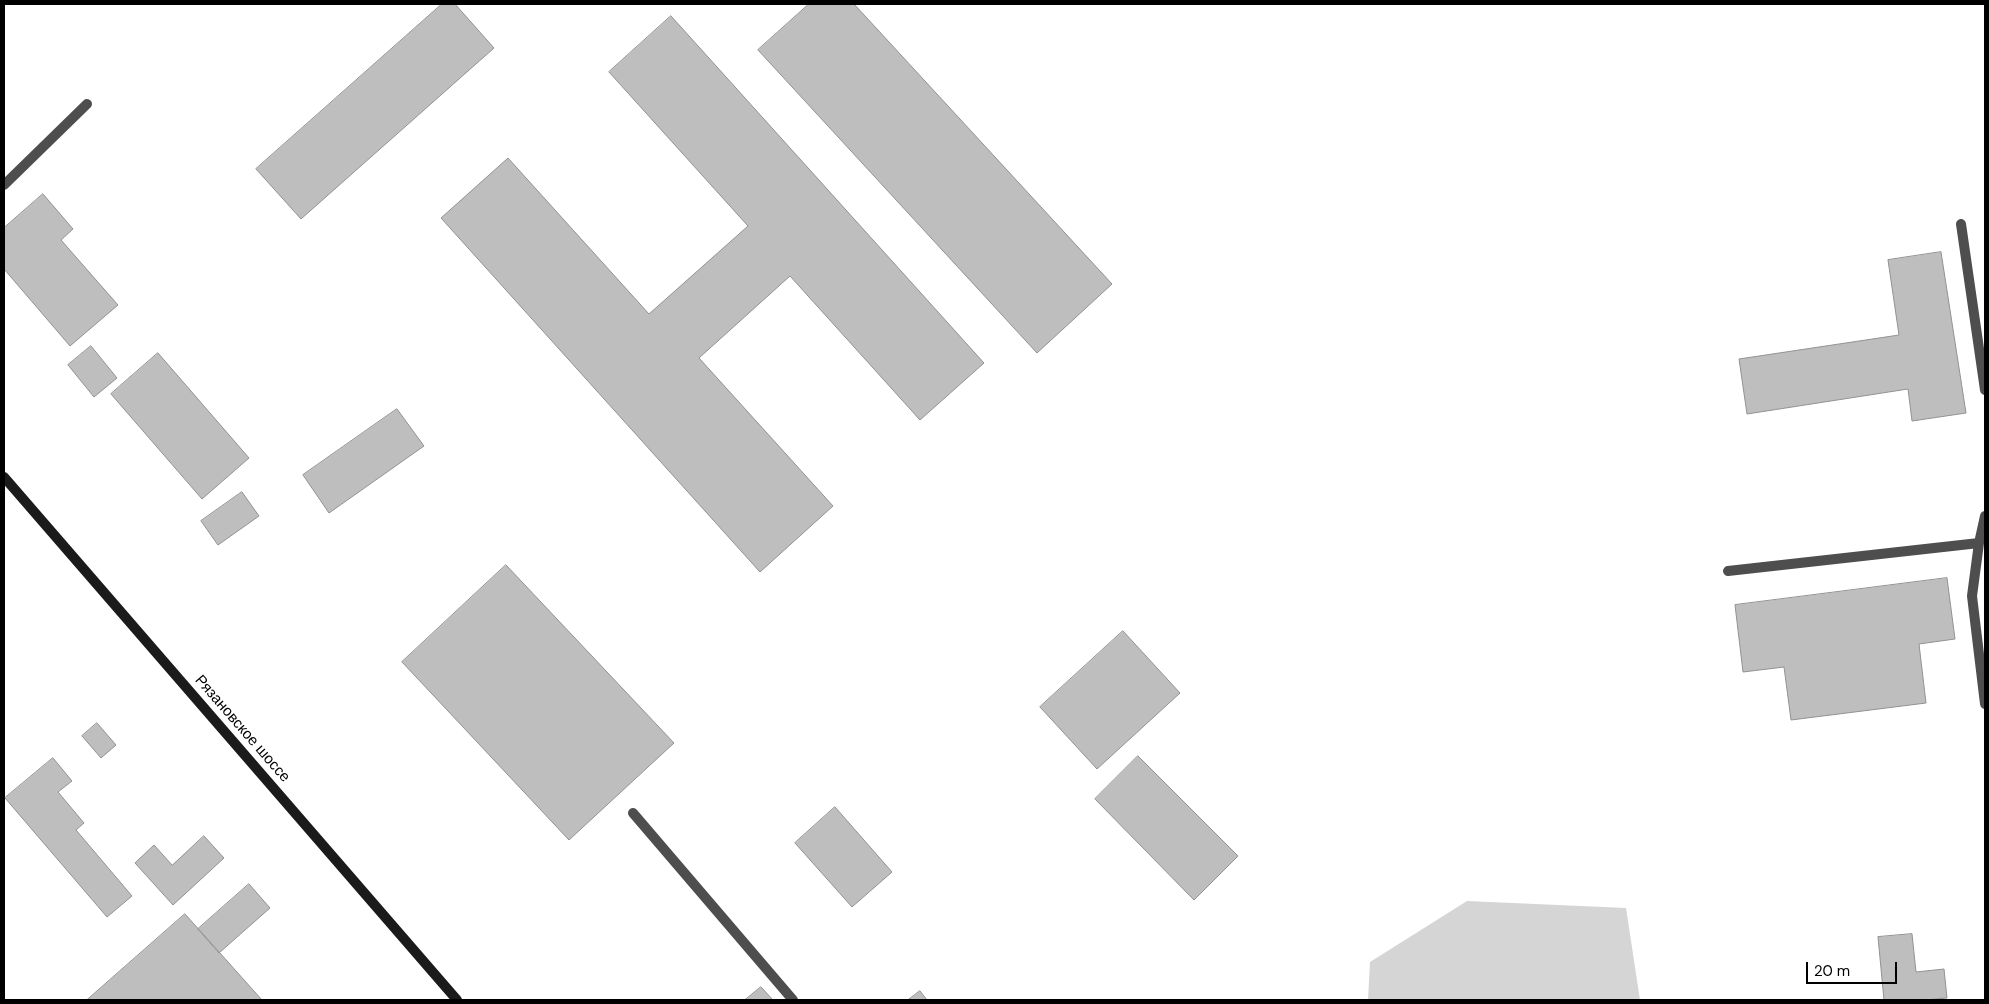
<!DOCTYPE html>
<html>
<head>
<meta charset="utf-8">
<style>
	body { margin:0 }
	#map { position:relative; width:1989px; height:1004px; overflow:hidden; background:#fff; font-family:"DM Sans",sans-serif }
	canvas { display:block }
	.frame { position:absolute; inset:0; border:5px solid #000; pointer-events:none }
	.scale { position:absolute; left:1806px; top:962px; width:91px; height:22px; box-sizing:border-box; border:2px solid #000; border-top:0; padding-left:6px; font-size:15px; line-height:18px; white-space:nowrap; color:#000; -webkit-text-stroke:4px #fff; paint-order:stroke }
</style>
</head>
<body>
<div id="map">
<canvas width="1989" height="1004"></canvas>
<div class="frame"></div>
<div class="scale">20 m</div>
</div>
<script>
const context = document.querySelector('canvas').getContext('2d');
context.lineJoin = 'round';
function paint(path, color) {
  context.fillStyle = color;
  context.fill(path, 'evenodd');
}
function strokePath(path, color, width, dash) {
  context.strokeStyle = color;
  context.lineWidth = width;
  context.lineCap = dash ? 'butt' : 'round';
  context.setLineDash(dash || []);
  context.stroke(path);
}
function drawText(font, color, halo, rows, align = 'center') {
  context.font = font + ' "DM Sans",sans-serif';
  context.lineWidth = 4;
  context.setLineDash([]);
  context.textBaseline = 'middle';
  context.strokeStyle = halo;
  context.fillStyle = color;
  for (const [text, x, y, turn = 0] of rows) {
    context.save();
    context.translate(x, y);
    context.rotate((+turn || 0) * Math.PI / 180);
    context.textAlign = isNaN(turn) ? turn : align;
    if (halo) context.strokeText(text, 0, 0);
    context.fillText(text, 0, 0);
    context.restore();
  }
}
paint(new Path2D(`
	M1467 901 1626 908 1640 1000H1368L1370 962Z`), '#d5d5d5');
const building = new Path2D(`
	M442 4H455L494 48 301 219 256 169Z
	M809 4H854L1112 284 1037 353 758 50Z
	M671 16 984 363 920 420 790 276 699 358 833 506 760 572 441 218 508 158 649 314 748 226 609 72Z
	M43 194 73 229 61 240 118 305 70 346 4 269V228Z
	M1941 252 1966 413 1912 421 1908 389 1747 414 1739 359 1899 335 1888 260Z
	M91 346 117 378 94 397 68 365Z
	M158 353 249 458 202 499 111 394Z
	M397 409 424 446 329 513 303 475Z
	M242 492 259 516 218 545 201 521Z
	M506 565 674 743 569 840 402 662Z
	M1947 578 1955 639 1919 644 1926 703 1791 720 1784 667 1743 672 1735 605Z
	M1123 631 1180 693 1097 769 1040 707Z
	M97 723 116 745 101 758 82 736Z
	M1138 756 1238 856 1194 900 1095 799Z
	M53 758 72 781 58 792 84 823 76 830 132 896 107 917 5 798Z
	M835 807 892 872 852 907 795 843Z
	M204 836 224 858 173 905 135 863 154 845 172 865Z
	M249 884 270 908 219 953 198 929Z
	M185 914 262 1000H87Z
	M1912 934 1916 972 1944 969 1947 998 1925 1000H1884L1878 937Z
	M761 987 773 1000H745Z
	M920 991 927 1000H908Z`);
paint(building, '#bebebe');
strokePath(building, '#929292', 1);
strokePath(new Path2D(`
	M4 185 87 104
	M1961 224 1985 390
	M1985 516 1979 543 1972 596 1985 704
	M1728 571 1979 543
	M633 813 793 1000`), '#4e4e4e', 10);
strokePath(new Path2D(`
	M4 477 457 1000`), '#1b1b1b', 10);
drawText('15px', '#000', '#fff', [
	["Рязановское шоссе",242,729,49]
]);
</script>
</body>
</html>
